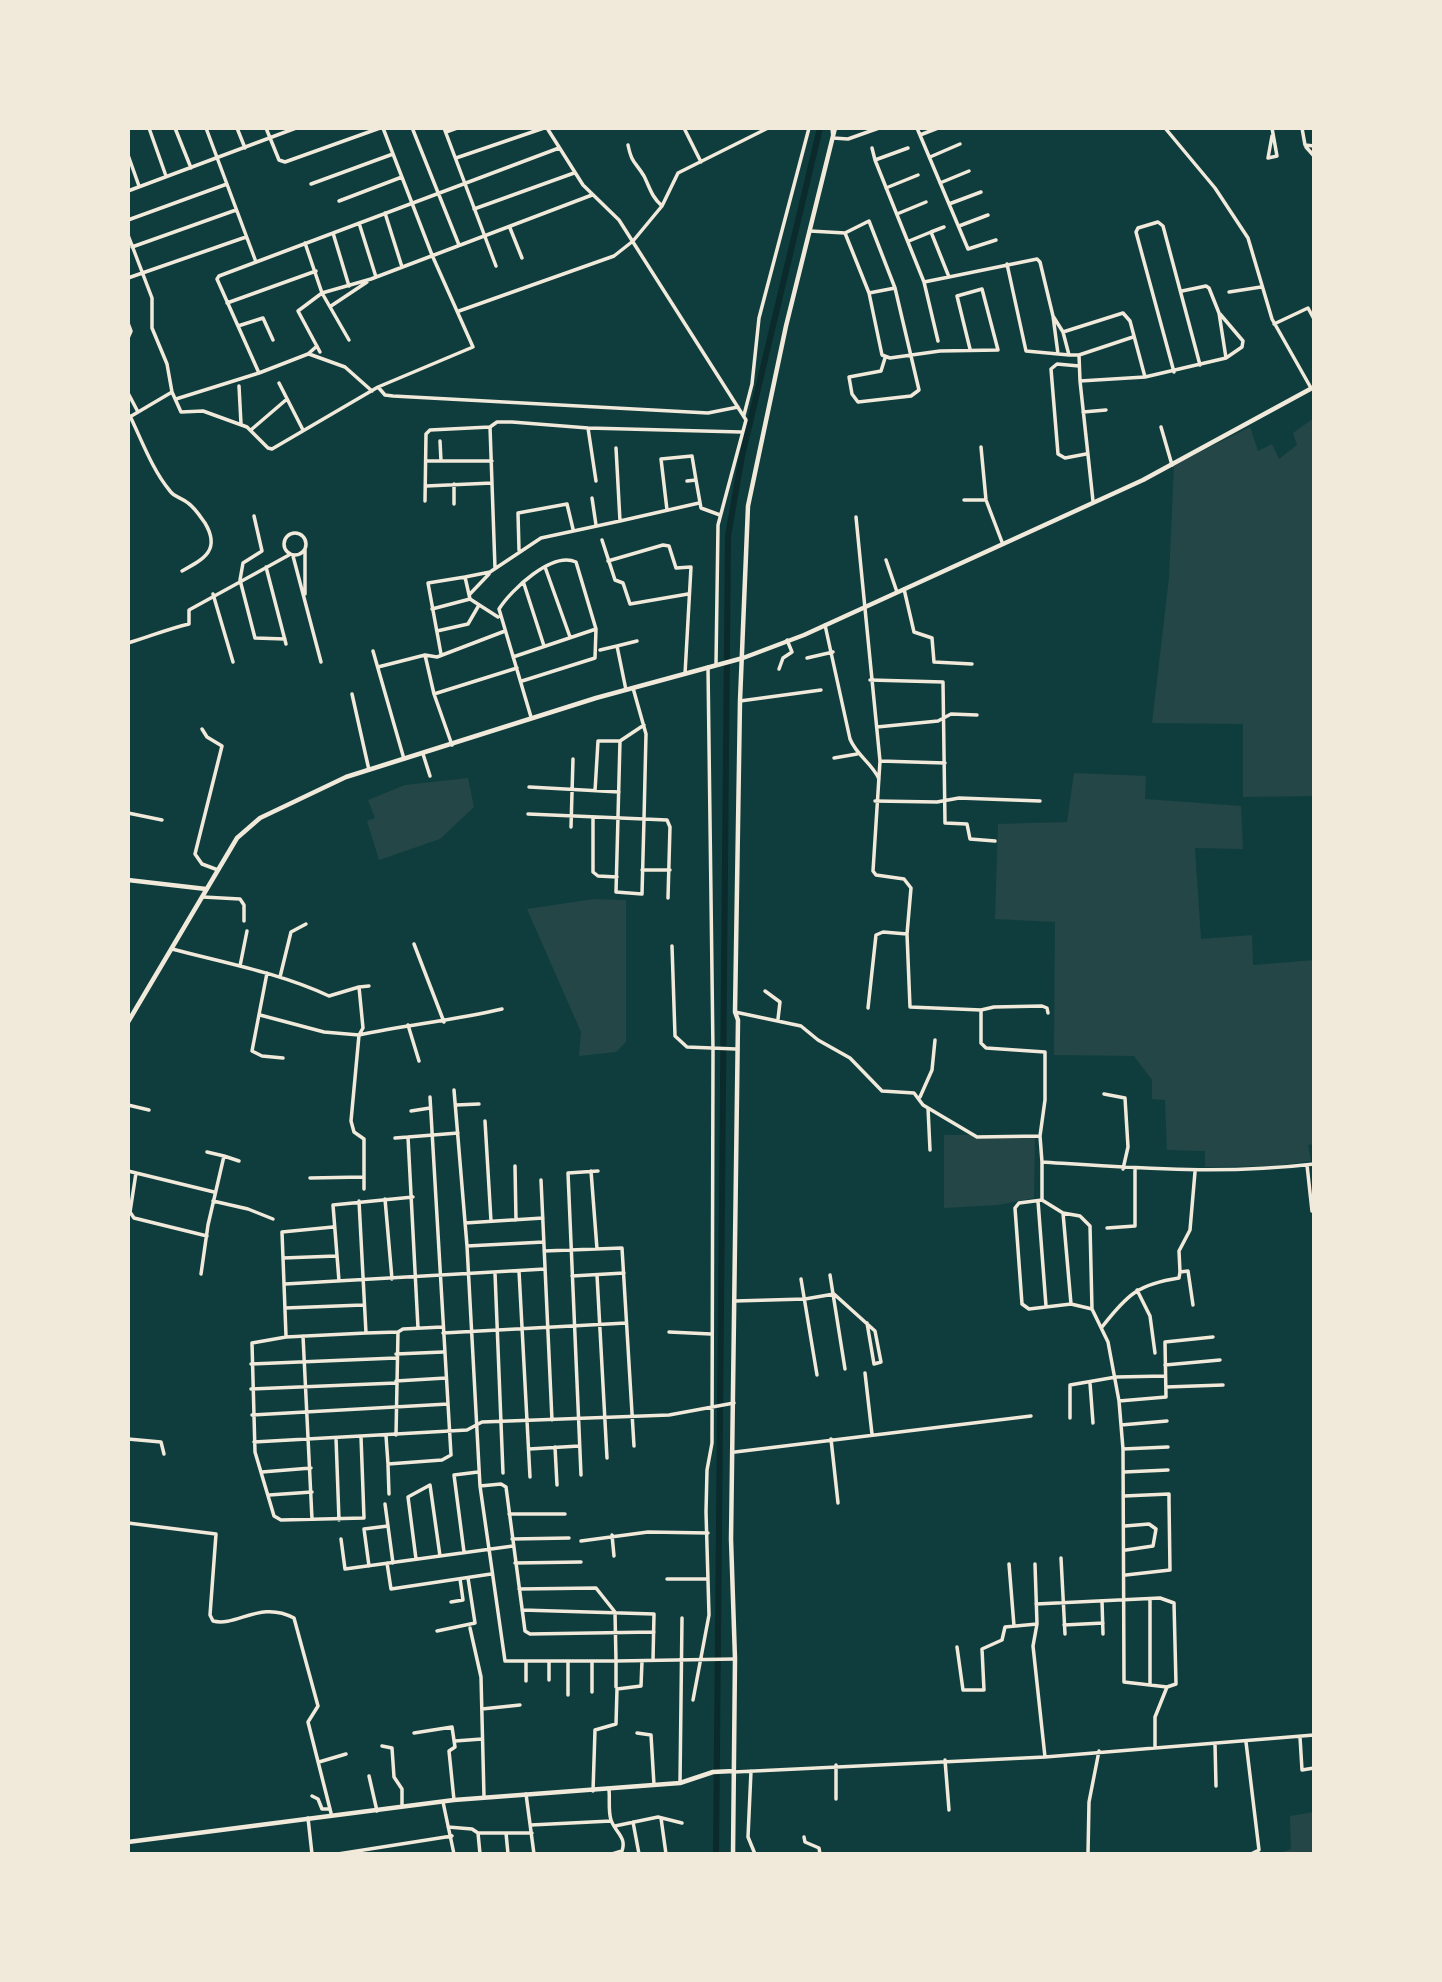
<!DOCTYPE html>
<html>
<head>
<meta charset="utf-8">
<style>
	body { margin:0 }
	#map { position:relative; width:1442px; height:1982px; overflow:hidden; background:#0f3d3e; font-family:Helvetica,sans-serif }
	canvas { display:block }
	.frame { position:absolute; inset:0; border:130px solid #f1e9da; pointer-events:none }
</style>
</head>
<body>
<div id="map">
<canvas width="1442" height="1982"></canvas>
<div class="frame"></div>
</div>
<script>
const context = document.querySelector('canvas').getContext('2d');
context.lineJoin = 'round';
function paint(path, color) {
  context.fillStyle = color;
  context.fill(path, 'evenodd');
}
function strokePath(path, color, width, dash) {
  context.strokeStyle = color;
  context.lineWidth = width;
  context.lineCap = dash ? 'butt' : 'round';
  context.setLineDash(dash || []);
  context.stroke(path);
}
paint(new Path2D(`
	M1314 418V796L1243 797V724L1152 723 1169 578 1174 465 1250 427 1258 451 1272 444 1279 459 1297 445 1293 433Z
	M1074 773 1146 776 1145 799 1241 806 1243 849 1195 848 1201 939 1252 935 1253 965 1314 960V1144L1308 1145 1311 1161 1275 1166 1205 1167V1151L1167 1150 1165 1100 1152 1099V1080L1134 1056 1054 1055 1055 922 995 919 998 824 1067 822Z
	M468 778 474 807 440 839 379 860 367 821 375 818 368 800 405 785Z
	M594 899 626 900V1042L616 1052 579 1056 581 1032 527 909Z
	M944 1135H1035L1034 1198 998 1205 944 1208Z
	M1314 1812V1854H1278L1291 1849 1290 1816Z`), '#244646');
strokePath(new Path2D(`
	M716 1854 728 536 742 456 820 128`), '#0a2a2b', 6);
strokePath(new Path2D(`
	M149 128 166 176
	M175 128 191 168
	M206 128 256 262
	M237 128 245 148
	M266 128 279 160 285 162 380 128
	M444 128 496 266
	M547 128 583 185 619 220 746 420 718 525 716 664
	M684 128 701 162
	M832 128 833 138 848 139 879 128
	M917 128 968 249 996 240
	M1165 128 1215 188 1248 238 1272 319 1311 388
	M1272 128 1277 156 1268 158 1272 136
	M1302 128 1305 145 1314 146
	M413 130 459 245
	M446 132 457 128
	M920 135 938 128
	M628 145C632 164 635 161 644 176 650 188 651 196 662 206
	M1306 147 1314 156
	M872 148 875 160
	M908 148 875 160 924 282 938 341
	M128 155 139 186
	M930 157 960 144
	M456 158 544 128
	M940 183 969 171
	M311 184 393 154
	M886 188 918 175
	M128 191 296 128
	M339 201 402 177
	M949 204 981 192
	M474 209 574 173
	M385 213 402 267
	M897 214 926 202
	M128 220 227 184
	M359 223 376 277
	M959 226 988 215
	M510 228 522 258
	M810 231 845 233
	M931 232 944 227
	M333 233 349 286
	M128 235 152 298V328L167 364 172 392
	M909 241 931 232 949 277 1037 259 1040 262 1053 316 1058 354
	M305 243 322 293 349 340
	M132 247 236 210
	M1007 264 1026 351 1069 355
	M128 278 246 237
	M924 282 949 277
	M895 288 869 293 882 355 890 358 940 351 998 350 982 289 957 296 970 349
	M1229 292 1261 287
	M869 293 845 233 869 221 895 288 919 390 911 396 858 402 852 394 849 377 881 371 885 358
	M227 303 316 271
	M331 306 367 282
	M459 311 614 256 633 241 662 206 678 173 768 128
	M1220 314 1243 341 1242 347 1226 358
	M1053 316 1063 332 1069 355H1079L1080 381
	M128 323 131 331 128 338
	M1274 324 1308 308 1314 319
	M238 326 263 318 273 340
	M1063 332 1123 313 1130 321 1145 377
	M320 352 298 311 322 293 371 279 592 195
	M309 354 345 367 372 391
	M1079 355 1133 337
	M1079 366 1057 364 1051 369 1058 454 1065 458 1086 454
	M1174 372 1136 232 1138 228 1158 222 1163 226 1200 365
	M259 373 217 279 219 276 559 148
	M279 383 303 430
	M239 386 241 424
	M378 387 385 395 393 396 708 413 738 407
	M128 393 138 412
	M176 399 259 373 308 354 317 346
	M1083 412 1106 410
	M744 415 752 384 759 318 809 128
	M130 416C142 441 153 471 170 491 174 497 182 498 188 503 195 508 200 516 205 523 221 550 204 559 182 571
	M128 418 172 392 181 412 203 411 247 427 268 448 272 449 378 387 473 347 432 255 383 128
	M490 427 495 568
	M1161 427 1172 465
	M588 428 596 481
	M252 429 287 399
	M440 441 441 461
	M981 447 986 500 1002 542
	M426 461H492
	M687 481 696 480 701 508 720 515
	M426 486 492 483
	M592 498 596 525
	M964 500H986
	M425 501 426 434 430 430 490 427 497 422H512L588 428 741 432
	M1093 501 1080 381 1145 377 1226 358 1219 313 1209 288 1206 286 1182 291
	M454 504V484
	M667 510 661 459 692 456 696 480
	M254 516 262 551 243 563 240 580 255 638 285 639
	M856 517 880 761 873 871 876 875 904 879 911 888 907 934 910 1007 981 1010V1043L986 1048 1045 1052V1100L1040 1136
	M620 521 699 503
	M284 544a11 11 0 1 1 22 0a11 11 0 1 1-22 0Z
	M602 540 615 580 623 583 630 604 688 594
	M519 550 518 513 567 504 573 529
	M293 556 321 662
	M886 560 897 592
	M608 561 663 545 669 546 676 568 691 567 685 674
	M266 567 286 644
	M545 567 570 637
	M524 584 544 646
	M904 589 914 632 932 638 934 662 972 664
	M213 594 233 662
	M305 594V549
	M469 595 489 574
	M470 599 465 577 490 572 541 538 620 521 616 448
	M432 609 470 599 498 617
	M825 625 850 739C857 756 872 763 879 779
	M437 631 468 624 479 605
	M128 643C149 637 167 629 189 624V610L289 555
	M617 646 637 641
	M600 650 617 646 626 690
	M373 651 404 759
	M441 654 428 583 465 577
	M425 655 434 694 517 668
	M513 657 596 629
	M807 658 833 652
	M378 667 425 655 437 657 505 631
	M779 669 783 658 792 652 787 640
	M870 680 943 682 945 823 967 824 970 839 995 841
	M522 681 595 658 596 629 576 562C552 551 511 590 499 609L531 717
	M352 694 369 770
	M434 694 452 745
	M740 701 821 690
	M644 725 620 741 616 892 642 894 644 819 667 820 670 827 668 898
	M877 727 938 721 951 714 977 715
	M202 729 207 737 222 746 195 854 202 864 218 870
	M423 754 430 776
	M834 758 857 754
	M880 761 945 763
	M529 787 619 792
	M595 791 598 741H620
	M875 801 937 802 959 798 1040 801
	M128 813 162 820
	M528 814 644 819 646 734 633 688
	M593 817V872L598 876 617 877
	M571 827 573 759
	M642 870H670
	M203 897 240 899 244 905V921
	M414 944 444 1022
	M672 946 675 1036 687 1047 736 1049
	M172 949C225 963 280 973 329 996L359 987
	M240 966 247 931
	M267 973 252 1051 262 1056 283 1058
	M280 977 291 932 306 924
	M765 991 780 1002 778 1019
	M868 1008 876 935 883 932 907 934
	M981 1010 994 1007 1042 1006 1047 1008 1048 1013
	M735 1012 801 1026 818 1040 850 1058 882 1091 914 1093 923 1105 977 1137 1040 1136 1042 1162C1135 1168 1221 1175 1314 1164
	M260 1015 324 1032 359 1035 351 1121 354 1132 364 1139V1189
	M408 1025 419 1061
	M359 1035C407 1025 455 1020 502 1009
	M359 1035 363 1028 359 987 369 986
	M454 1090 467 1246 480 1486 501 1484 506 1487 525 1631 530 1634 654 1632
	M1104 1094 1125 1098 1128 1147 1123 1169
	M920 1097 932 1070 935 1040
	M128 1105 149 1110
	M456 1105 479 1104
	M928 1108 930 1150
	M411 1111 430 1108
	M485 1121 491 1221
	M395 1138 408 1137
	M224 1156 239 1161
	M1042 1162V1200L1019 1203 1015 1208 1022 1304 1029 1309 1071 1304 1092 1309
	M1307 1165 1312 1211
	M515 1166 516 1220
	M128 1171 214 1192
	M591 1171 597 1249
	M136 1173 130 1212 134 1218 207 1236
	M310 1178 363 1177
	M541 1180 552 1420
	M385 1199 392 1279
	M1042 1200 1063 1213 1071 1304
	M213 1201 248 1209 273 1219
	M359 1201 366 1333 286 1337 252 1343 255 1452 274 1516 281 1520 364 1518 361 1437
	M1038 1201 1046 1306
	M1063 1213 1080 1216 1090 1226 1092 1309 1108 1342 1119 1401 1123 1449 1124 1682 1167 1687
	M465 1223 543 1218
	M1107 1228 1135 1226V1170
	M467 1246 544 1242
	M544 1251 622 1248 634 1446
	M283 1258 336 1256
	M519 1271 530 1477
	M1180 1272 1179 1251 1190 1230 1195 1172
	M495 1273 503 1473
	M201 1274 208 1225 224 1156 207 1152
	M597 1275 607 1458
	M830 1275 845 1369
	M572 1276 624 1273
	M801 1279 817 1375
	M339 1281 333 1205 413 1197
	M285 1284 545 1269
	M1137 1290 1150 1316 1155 1353
	M735 1301 805 1299 834 1294 875 1331 881 1362 874 1364 867 1323
	M285 1308 363 1305
	M1102 1327C1127 1295 1138 1284 1179 1278L1180 1272 1188 1271 1193 1305
	M418 1328 408 1137 458 1133
	M669 1332 711 1334
	M366 1333 398 1332
	M443 1333 626 1323
	M286 1336 282 1232 333 1227
	M303 1336 312 1519
	M396 1354 443 1352
	M251 1364 396 1358
	M1165 1365 1220 1360
	M865 1373 872 1434
	M396 1381 446 1378
	M1090 1383 1093 1423
	M1166 1387 1223 1385
	M251 1389 396 1383
	M1119 1401 1166 1397 1165 1342 1213 1337
	M252 1415 448 1404
	M1070 1418V1385L1116 1377 1165 1376
	M1121 1425 1167 1421
	M396 1435 398 1332 403 1329 442 1327
	M386 1436 388 1464 442 1460 451 1455 430 1097
	M336 1438 339 1520
	M128 1439 161 1442 164 1454
	M831 1439 838 1503
	M254 1442 467 1430 482 1422 669 1415 734 1403
	M555 1447 557 1485
	M529 1449 579 1446
	M1123 1449 1168 1447
	M735 1452 1031 1416
	M388 1465 389 1494
	M262 1472 311 1468
	M1124 1472 1168 1470
	M581 1475 568 1173 598 1171
	M480 1486 505 1661H616V1687
	M269 1495 312 1492
	M1124 1496 1169 1494V1501L1170 1570 1126 1575
	M385 1504 393 1563
	M509 1514H565
	M128 1523 216 1534 210 1615 213 1621C237 1627 260 1600 294 1618L318 1706 308 1722 330 1809
	M1125 1526 1149 1524 1156 1529 1153 1546 1126 1550
	M612 1535 614 1556
	M341 1539 345 1569 513 1546
	M512 1539 569 1538
	M581 1541 648 1532 708 1533
	M464 1552 454 1475 478 1472
	M1061 1558 1065 1634
	M416 1559 408 1497 430 1485 440 1556
	M387 1563 391 1589 491 1574
	M515 1563 581 1562
	M1009 1564 1014 1626
	M1035 1564 1037 1624 1033 1646 1045 1757
	M369 1566 364 1529 388 1526
	M460 1579 463 1600
	M667 1579H707
	M519 1589 596 1588 615 1612 616 1661 735 1659
	M1102 1601 1103 1634
	M451 1602 463 1600
	M1036 1604 1160 1598 1174 1603 1176 1684 1167 1687 1155 1717V1748
	M522 1610 654 1614 653 1660
	M1064 1625 1103 1623
	M470 1628 481 1677 484 1797
	M437 1631 475 1623 468 1578
	M957 1647 963 1690H984L982 1649 1002 1640 1005 1627 1037 1624
	M526 1661V1681
	M568 1661V1695
	M592 1661V1692
	M549 1662V1680
	M1150 1685V1599
	M693 1700 709 1615 706 1512 707 1470 712 1443 713 1050 708 667
	M482 1709 520 1705
	M414 1733 452 1727 455 1747 449 1751 454 1800
	M637 1733 651 1735 654 1785
	M1300 1737 1302 1770 1314 1768
	M455 1741 482 1739
	M1246 1742 1259 1850 1251 1854
	M1215 1744 1216 1786
	M382 1746 392 1748 394 1777 402 1789V1807
	M945 1760 949 1810
	M319 1762 346 1754
	M836 1765V1799
	M751 1771 748 1837 755 1854
	M734 1772 1045 1757 1314 1735
	M369 1776 377 1811
	M680 1783 682 1618
	M609 1790C610 1799 608 1811 611 1820 615 1832 627 1837 622 1851L612 1854
	M593 1791 595 1730 616 1724 617 1689 641 1686 642 1661
	M526 1794 534 1854
	M312 1796 318 1799 322 1809H330L331 1813
	M443 1802 454 1854
	M308 1818 312 1854
	M661 1818 666 1854
	M633 1822 639 1854
	M531 1825 611 1821
	M615 1826 658 1817 682 1823
	M448 1827 472 1829 478 1833 480 1854
	M478 1833H532
	M506 1833 508 1854
	M804 1837 805 1842 819 1848 820 1854
	M338 1854 452 1836
	M1088 1854 1089 1802 1099 1751`), '#f1e9da', 3.5);
strokePath(new Path2D(`
	M128 880 206 889
	M128 1842 454 1800 680 1783 713 1772 734 1771
	M733 1854 735 1659 731 1539 738 1020 735 1012 740 701 748 506 786 326 835 128`), '#f1e9da', 4.5);
strokePath(new Path2D(`
	M128 1022 237 838 260 818 346 777 596 698 743 658 804 635 1143 480 1314 387`), '#f1e9da', 4.5);
</script>
</body>
</html>
